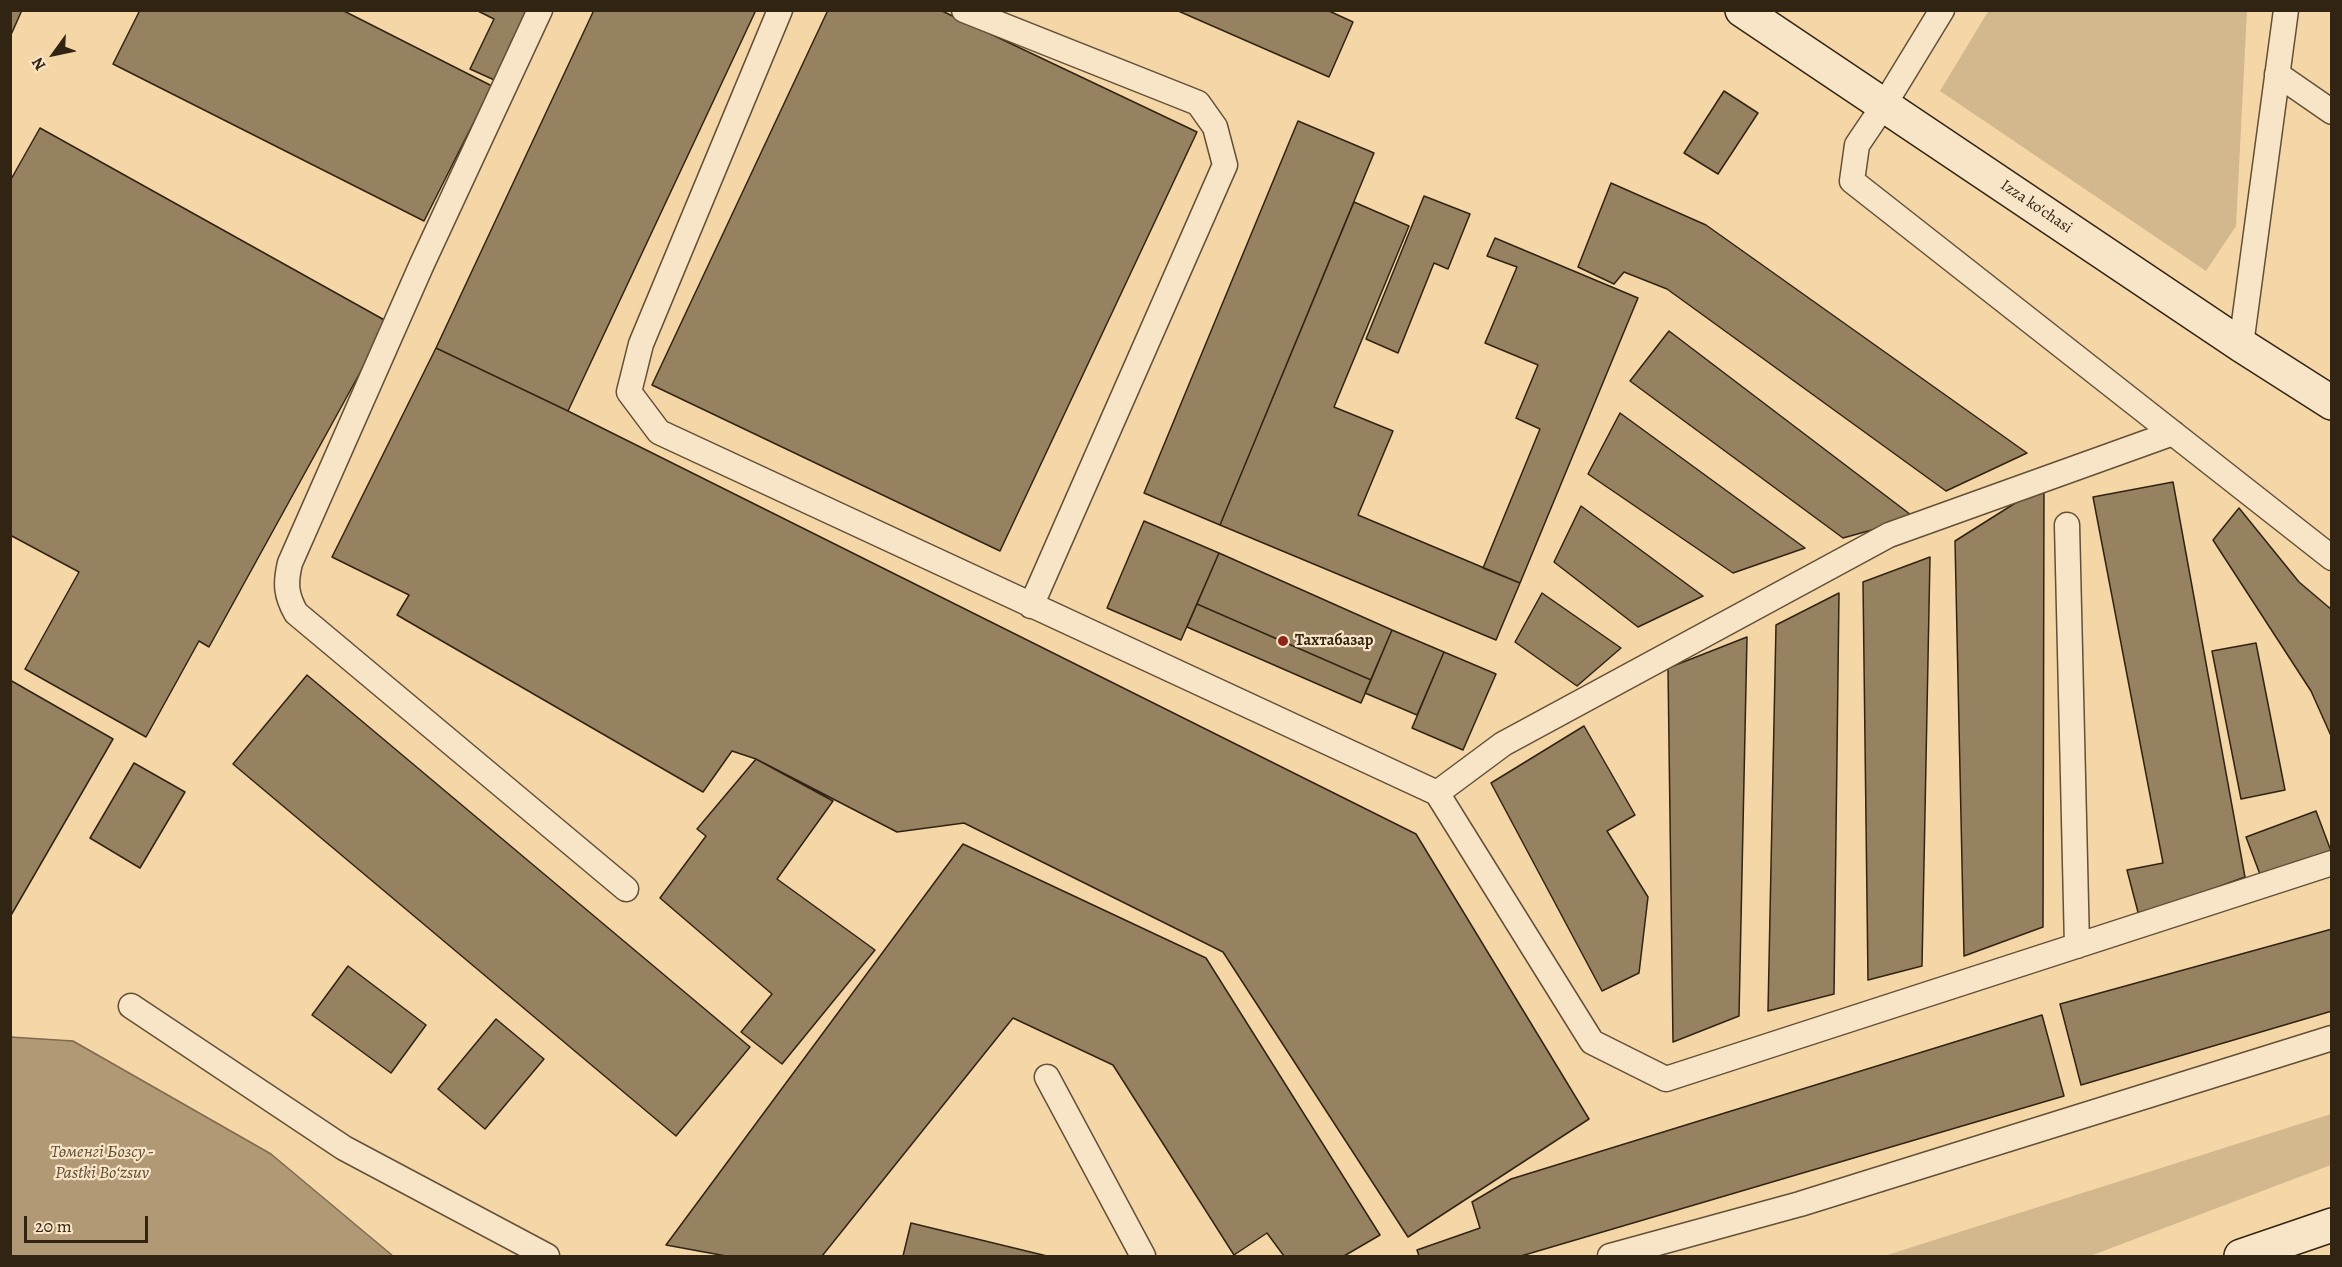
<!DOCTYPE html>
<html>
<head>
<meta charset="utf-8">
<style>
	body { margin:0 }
	#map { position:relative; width:2342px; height:1267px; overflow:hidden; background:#f4d6a7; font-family:Alegreya,serif }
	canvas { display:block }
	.frame { position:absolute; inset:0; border:12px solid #312413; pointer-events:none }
	.north { position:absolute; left:24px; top:24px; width:60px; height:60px; -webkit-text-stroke:4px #f8e4c6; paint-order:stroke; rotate:237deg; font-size:16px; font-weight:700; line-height:24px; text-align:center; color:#312413 }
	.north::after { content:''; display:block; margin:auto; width:21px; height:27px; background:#312413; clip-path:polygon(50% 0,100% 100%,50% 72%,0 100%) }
	.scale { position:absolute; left:24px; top:1216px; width:124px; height:27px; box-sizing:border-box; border:3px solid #312413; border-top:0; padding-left:8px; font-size:18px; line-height:21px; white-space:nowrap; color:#312413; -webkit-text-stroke:4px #f8e4c6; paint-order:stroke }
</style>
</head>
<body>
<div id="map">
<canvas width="2342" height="1267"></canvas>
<div class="frame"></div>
<div class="north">N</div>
<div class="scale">20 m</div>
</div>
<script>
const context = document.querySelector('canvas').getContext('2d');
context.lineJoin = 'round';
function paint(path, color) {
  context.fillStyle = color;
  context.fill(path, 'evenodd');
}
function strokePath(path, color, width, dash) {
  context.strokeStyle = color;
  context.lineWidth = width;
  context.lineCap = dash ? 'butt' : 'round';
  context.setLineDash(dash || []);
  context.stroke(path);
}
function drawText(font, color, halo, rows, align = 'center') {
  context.font = font + ' Alegreya,serif';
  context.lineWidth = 4.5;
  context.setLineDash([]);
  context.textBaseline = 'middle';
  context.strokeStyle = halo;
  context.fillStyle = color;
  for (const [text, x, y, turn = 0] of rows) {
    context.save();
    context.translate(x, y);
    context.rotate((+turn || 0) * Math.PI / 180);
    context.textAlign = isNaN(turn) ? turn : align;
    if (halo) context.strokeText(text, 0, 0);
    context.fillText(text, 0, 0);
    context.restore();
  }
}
paint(new Path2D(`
	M1989 10 2247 11 2236 226 2206 271 1940 91Z
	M2331 1114V1165L2090 1256H1884Z`), '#d3b88e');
const water = new Path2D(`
	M10 1037 73 1041 271 1154 393 1256H11Z`);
paint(water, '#b29975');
strokePath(water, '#7e6a4e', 1.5);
const building = new Path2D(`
	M10 10H22L10 37Z
	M140 10H342L492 86 424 221 113 64Z
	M476 10H536L501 83 470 69 494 19Z
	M594 10H756L568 411 436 348Z
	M828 10H940L1197 132 1000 551 652 385Z
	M1176 10H1327L1353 22 1329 77Z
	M1724 91 1758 113 1718 174 1684 153Z
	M1298 121 1374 153 1220 525 1144 493Z
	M40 128 388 322 209 647 199 641 146 737 25 669 79 572 10 535V181Z
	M1611 183 1706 225 2027 453 1946 491 1667 289 1624 272 1614 284 1578 267Z
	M1424 196 1470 214 1448 269 1434 263 1398 353 1366 339Z
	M1354 202 1409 226 1334 407 1393 431 1358 515 1520 583 1496 640 1220 525Z
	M1495 238 1638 298 1520 583 1483 568 1540 429 1516 418 1538 365 1485 343 1517 267 1487 256Z
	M1669 331 1915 518 1843 538 1630 381Z
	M436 348 568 411 1416 834 1589 1119 1408 1237 1223 952 964 823 897 832 756 759 732 751 703 792 397 615 409 595 332 557Z
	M1620 413 1805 548 1733 573 1588 474Z
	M2173 482 2245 877 2139 916 2127 870 2163 863 2093 497Z
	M2044 485 2043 927 1964 956 1955 541Z
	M1581 506 1703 596 1638 627 1554 562Z
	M2239 508 2299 582 2332 610V738L2311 691 2213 540Z
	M1144 521 1219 553 1181 640 1107 608Z
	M1219 553 1392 630 1371 680 1197 604Z
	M1930 557 1922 966 1868 980 1863 582Z
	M1542 593 1621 648 1577 686 1515 642Z
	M1839 593 1834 994 1768 1011 1776 625Z
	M1197 604 1371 680 1361 703 1187 627Z
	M1392 630 1444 652 1417 715 1365 693Z
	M1747 637 1739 1016 1673 1042 1668 668Z
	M2256 643 2285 790 2241 799 2212 651Z
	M1444 652 1496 674 1463 750 1412 728Z
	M307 675 750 1047 676 1136 233 764Z
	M10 680 113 739 10 917Z
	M1584 726 1635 815 1607 831 1648 897 1639 973 1602 991 1491 783Z
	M756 759 833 801 777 879 875 950 782 1064 741 1032 772 994 660 898 706 836 697 829Z
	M134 763 185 792 140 868 90 838Z
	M2316 811 2331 851 2261 877 2246 837Z
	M963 844 1206 958 1380 1235 1344 1256H1284L1267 1233 1234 1255 1113 1065 1013 1018 822 1256H726L666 1245Z
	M2332 929V1011L2081 1085 2060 1004Z
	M348 966 426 1025 391 1073 312 1015Z
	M2042 1015 2064 1096 1521 1256H1419L1417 1250 1480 1228 1472 1202 1511 1179Z
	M496 1019 544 1059 485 1129 438 1089Z
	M911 1223 1047 1256H903Z`);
paint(building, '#968160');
strokePath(building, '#312413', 1.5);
const lane = new Path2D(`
	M540 10 422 264 290 563C285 584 286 595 296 613L626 889
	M780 10 641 344 629 392 659 432 1437 793 1592 1042 1666 1079 2332 863
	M964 10 1198 103 1215 127 1225 165 1031 606
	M1942 10 1884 105 1857 145 1852 181 2332 558
	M2277 74 2332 112
	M2241 345 2286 10
	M2067 525 2077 946
	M1437 793 1503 744 1889 535 2173 433
	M131 1006 344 1148 547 1256
	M1047 1077 1143 1256
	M1610 1256 1800 1204 2332 1038`);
const secondary = new Path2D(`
	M1742 10 2241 345 2332 403
	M2241 1256 2332 1225`);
strokePath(lane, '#625038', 27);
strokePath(secondary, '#312413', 36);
strokePath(lane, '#f8e4c6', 24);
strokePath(secondary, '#f8e4c6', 33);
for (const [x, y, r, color] of [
	[1283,641,6,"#8f2418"]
]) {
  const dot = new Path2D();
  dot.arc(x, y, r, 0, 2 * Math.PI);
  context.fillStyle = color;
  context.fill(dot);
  strokePath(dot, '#f8e4c6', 2);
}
drawText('16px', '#312413', '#f8e4c6', [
	["Izza ko'chasi",2036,207,34]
]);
drawText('bold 16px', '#312413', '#f8e4c6', [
	["Тахтабазар",1295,641]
], 'left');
drawText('italic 18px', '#5e4d35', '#f8e4c6', [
	["Төменгі Бозсу -",102,1153],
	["Pastki Boʻzsuv",102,1174]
]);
</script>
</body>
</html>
